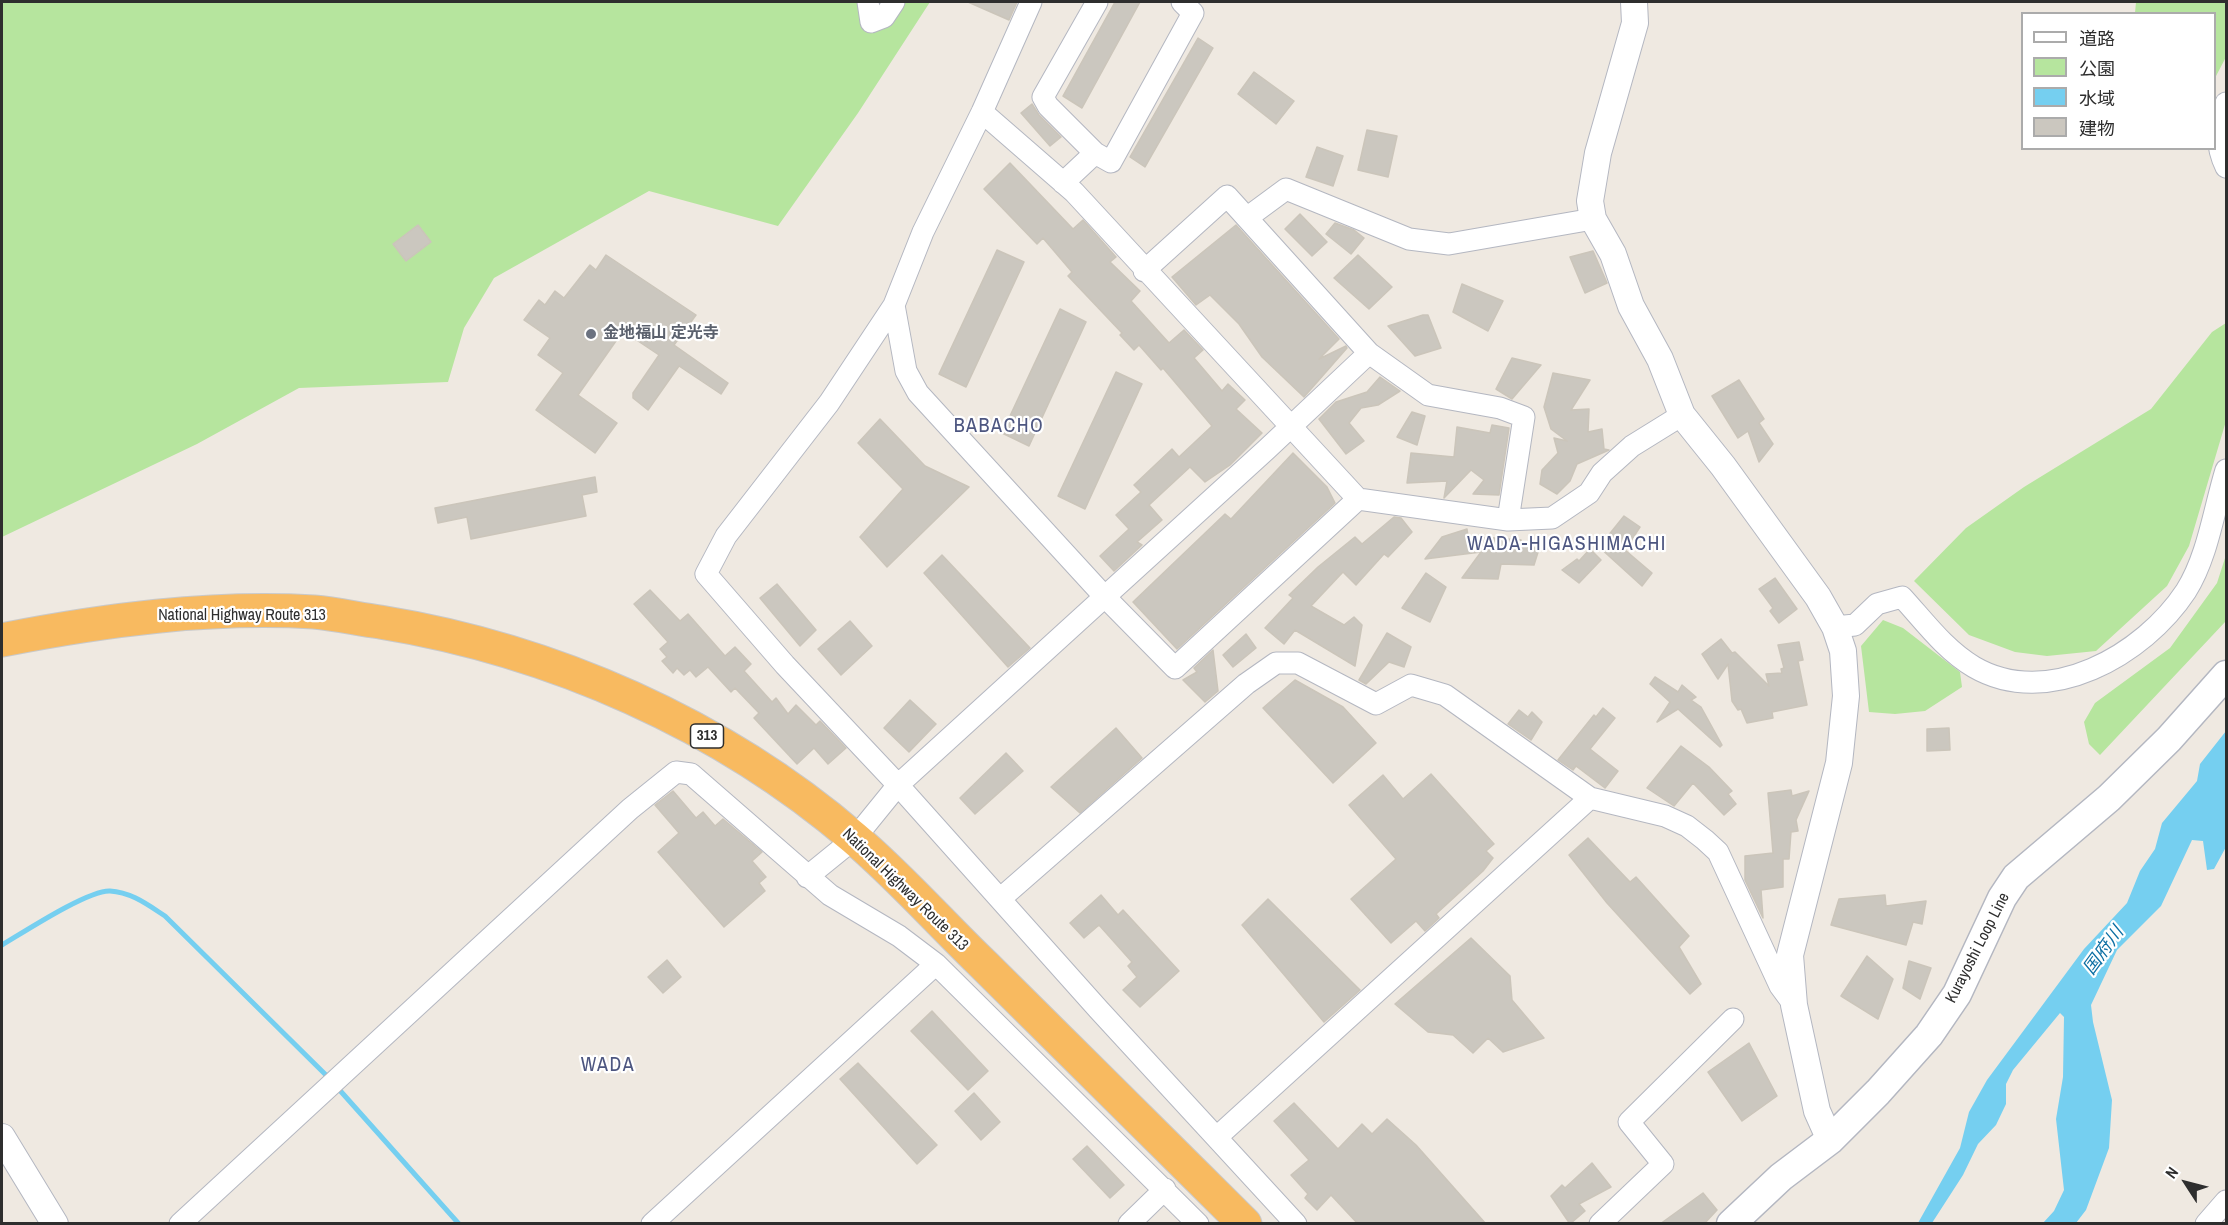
<!DOCTYPE html>
<html>
<head>
<meta charset="utf-8">
<style>
	body { margin:0 }
	#map { position:relative; width:2228px; height:1225px; overflow:hidden; background:#efe9e1; font-family:"Archivo Narrow","Noto Sans JP",sans-serif }
	canvas { display:block }
	.frame { position:absolute; inset:0; border:3px solid #2e2e2e; pointer-events:none }
	.legend { position:absolute; left:2021px; top:12px; width:195px; height:138px; box-sizing:border-box; background:#fff; border:2px solid #ababab; margin:0; padding:8px 10px; list-style:none; font-size:18px; color:#2e2e2e }
	.legend li { display:flex; align-items:center; gap:12px; height:30px }
	.legend b { width:30px; border:2px solid #ababab }
	.north { position:absolute; left:2156px; top:1153px; width:60px; height:60px; -webkit-text-stroke:4px #fff; paint-order:stroke; rotate:306deg; font-size:16px; font-weight:700; line-height:24px; text-align:center; color:#2e2e2e }
	.north::after { content:''; display:block; margin:auto; width:21px; height:27px; background:#2e2e2e; clip-path:polygon(50% 0,100% 100%,50% 72%,0 100%) }
</style>
</head>
<body>
<div id="map">
<canvas width="2228" height="1225"></canvas>
<div class="frame"></div>
<ul class="legend">
<li><b style="height:8px;background:#fff"></b>道路</li>
<li><b style="height:16px;background:#b6e59e"></b>公園</li>
<li><b style="height:16px;background:#75cff0"></b>水域</li>
<li><b style="height:16px;background:#cbc7bf"></b>建物</li>
</ul>
<div class="north">N</div>
</div>
<script>
const context = document.querySelector('canvas').getContext('2d');
context.lineJoin = 'round';
function paint(path, color) {
  context.fillStyle = color;
  context.fill(path, 'evenodd');
}
function strokePath(path, color, width, dash) {
  context.strokeStyle = color;
  context.lineWidth = width;
  context.lineCap = dash ? 'butt' : 'round';
  context.setLineDash(dash || []);
  context.stroke(path);
}
function drawText(font, color, halo, rows, align = 'center') {
  context.font = font + ' "Archivo Narrow","Noto Sans JP",sans-serif';
  context.lineWidth = 4.5;
  context.setLineDash([]);
  context.textBaseline = 'middle';
  context.strokeStyle = halo;
  context.fillStyle = color;
  for (const [text, x, y, turn = 0] of rows) {
    context.save();
    context.translate(x, y);
    context.rotate((+turn || 0) * Math.PI / 180);
    context.textAlign = isNaN(turn) ? turn : align;
    if (halo) context.strokeText(text, 0, 0);
    context.fillText(text, 0, 0);
    context.restore();
  }
}
paint(new Path2D(`
	M2 2H930L858 113 778 226 649 191 494 278 464 328 448 382 299 388 197 444 2 537Z
	M2136 2H2226V57L2215 78 2214 14 2135 13Z
	M2226 323V421L2189 546 2167 586 2096 651 2047 656 2015 652 1969 635 1914 581 1966 528 2024 487 2151 409 2212 332Z
	M2226 555V621L2100 755 2089 744 2084 722 2095 703 2170 648 2217 583Z
	M1883 620 1903 628 1960 672 1962 687 1925 711 1895 714 1869 712 1861 646Z`), '#b6e59e');
paint(new Path2D(`
	M2226 731V847L2214 869 2207 870 2203 841 2192 840 2161 906 2117 950 2091 1005 2093 1022 2112 1100 2109 1148 2086 1210 2076 1223H2043L2054 1211 2064 1190 2056 1119 2063 1077 2064 1017 2060 1013 2013 1070 2006 1084V1104L1996 1125 1978 1144 1963 1175 1932 1223H1918L1960 1148 1969 1112 1987 1080 2084 949 2127 903 2140 871 2155 849 2162 823 2197 781 2200 764Z`), '#75cff0');
strokePath(new Path2D(`
	M2 945C24 932 88 890 110 891 131 892 148 905 165 916L330 1079
	M336 1086 459 1224`), '#75cff0', 5);
const building = new Path2D(`
	M968 2H1017L1009 20Z
	M1115 2H1140L1082 108 1063 96Z
	M1198 38 1213 48 1145 167 1130 157Z
	M1254 72 1294 101 1276 124 1238 94Z
	M1032 104 1039 115 1061 137 1050 146 1021 113Z
	M1367 130 1397 136 1388 177 1358 170Z
	M1317 147 1343 156 1333 186 1306 177Z
	M1010 163 1073 229 1083 220 1116 257 1110 262 1140 291 1131 301 1169 343 1184 330 1203 350 1194 358 1222 391 1228 384 1245 400 1236 409 1262 433 1230 465 1205 482 1190 467 1149 505 1162 520 1137 542 1142 545 1114 571 1100 556 1129 529 1116 515 1141 492 1134 485 1172 449 1179 457 1212 426 1163 368 1161 370 1139 345 1134 350 1120 335 1122 333 1068 276 1072 272 1043 238 1037 244 984 189Z
	M1300 214 1327 242 1312 256 1285 229Z
	M1335 223 1354 230 1364 238 1351 254 1326 234Z
	M418 225 431 242 406 261 393 244Z
	M1236 225 1339 339 1319 359 1346 346 1347 348 1304 397 1262 357 1239 324 1210 295 1196 305 1172 277Z
	M997 250 1024 262 966 387 939 374Z
	M1593 251 1607 283 1585 293 1570 257Z
	M606 255 696 315 674 345 728 383 721 394 679 366 648 410 633 398V393L659 355 623 331 578 395 617 423 595 453 536 410 563 373 538 355 550 338 524 320 539 300 545 305 555 291 564 298 590 265 596 270Z
	M1358 255 1392 287 1369 309 1334 278Z
	M1462 284 1503 301 1488 331 1453 312Z
	M1060 309 1086 322 1029 446 1002 433Z
	M1423 315H1428L1441 348 1415 356 1388 326Z
	M1512 358 1541 365 1512 399 1496 389Z
	M1116 372 1142 384 1085 509 1058 496Z
	M1553 373 1590 380 1571 410 1589 409 1588 432 1602 429 1604 449 1609 450 1577 464 1570 481 1557 494 1540 484 1542 470 1558 453 1554 438 1567 441 1551 429 1544 407Z
	M1380 377 1400 391 1378 405 1361 408 1349 423 1364 441 1346 454 1319 419 1336 402 1367 392Z
	M1739 380 1764 419 1759 423 1773 444 1759 462 1748 431 1738 438 1712 396Z
	M1412 412 1425 416 1417 445 1397 437Z
	M880 419 925 466 969 487 887 567 860 537 903 489 858 443Z
	M1492 425 1509 428 1499 495 1473 494 1484 480 1471 470 1444 498 1447 481 1407 483 1411 453 1454 457 1457 427 1490 433Z
	M1293 453 1327 487 1335 503 1177 649 1133 602 1225 514 1231 519Z
	M595 477 597 492 582 495 586 516 471 539 467 517 438 523 435 508Z
	M1624 516 1640 527 1625 550 1652 573 1642 586 1599 547Z
	M1394 517 1401 518 1412 532 1388 557 1384 554 1356 585 1343 572 1311 606 1344 625 1354 617 1362 625 1355 666 1295 630 1284 644 1265 628 1293 598 1289 595 1318 567 1355 537 1362 544Z
	M1467 529 1468 536 1521 540 1522 545 1539 549 1534 565 1501 564 1498 579 1462 578 1481 552 1425 559 1442 537Z
	M1590 549 1601 560 1579 583 1562 570 1577 559 1579 561Z
	M942 555 1030 648 1008 667 924 573Z
	M1426 573 1446 587 1430 622 1402 608Z
	M1775 578 1797 609 1779 623 1770 611 1773 608 1759 589Z
	M777 584 816 630 800 646 760 598Z
	M650 590 680 621 688 614 725 656 735 647 751 664 744 671 772 702 776 698 788 714 796 705 816 725 820 721 846 748 828 764 814 748 797 764 754 718 759 713 735 688 731 692 708 667 696 677 690 670 684 675 677 668 673 673 662 661 667 657 660 649 668 642 634 604Z
	M850 621 872 646 841 675 818 649Z
	M1387 633 1411 647 1404 667 1389 662 1366 684 1359 680Z
	M1246 634 1256 648 1233 667 1223 655Z
	M1721 639 1732 653 1735 652 1769 686 1766 674 1782 673 1781 669 1784 668 1778 645 1799 642 1803 660 1798 661 1807 705 1772 712 1773 718 1747 723 1741 709 1738 710 1732 701 1728 664 1718 679 1702 654Z
	M1213 650 1218 691 1205 702 1183 680 1197 672 1194 668Z
	M1655 677 1678 692 1682 685 1696 697 1691 700 1701 707 1722 745 1720 747 1678 709 1657 722 1670 702 1650 684Z
	M1295 680 1343 707 1376 743 1333 783 1263 708Z
	M910 700 936 724 909 752 884 728Z
	M1603 708 1615 718 1590 749 1618 771 1605 788 1576 766 1573 770 1558 760 1594 715 1596 717Z
	M1519 710 1528 717 1532 712 1542 722 1531 740 1508 724Z
	M1116 728 1142 758 1080 813 1051 787Z
	M1949 728 1950 750 1927 751V729Z
	M1681 746 1709 767 1732 791 1728 794 1736 804 1724 815 1693 783 1674 806 1647 788Z
	M1006 753 1023 771 975 814 960 798Z
	M1431 774 1494 844 1486 851 1493 858 1483 871 1436 914 1439 918 1425 931 1416 921 1391 943 1351 899 1396 859 1349 805 1383 775 1403 799Z
	M1791 790 1792 796 1809 791 1796 820 1798 831 1791 832 1789 859H1783V887L1761 890 1763 918 1745 880V856L1773 853 1768 793Z
	M673 791 696 818 703 812 715 826 723 819 762 852 752 861 766 877 759 883 765 891 724 927 658 852 679 833 655 805Z
	M1588 838 1630 882 1636 877 1689 936 1679 947 1701 984 1690 994 1607 903 1569 855Z
	M1101 895 1118 915 1123 910 1179 971 1140 1007 1123 990 1137 977 1128 966 1132 962 1099 925 1084 938 1070 923Z
	M1885 895 1886 906 1926 901 1922 924 1913 922 1906 945 1831 925 1839 899Z
	M1268 899 1360 990 1324 1022 1242 925Z
	M1471 938 1510 976 1512 1000 1544 1038 1503 1052 1488 1038 1473 1053 1453 1035 1428 1032 1395 1004Z
	M1867 956 1893 979 1878 1019 1841 996Z
	M667 960 681 977 663 993 648 977Z
	M1909 961 1931 968 1920 999 1903 988Z
	M932 1011 988 1071 968 1090 911 1031Z
	M1749 1043 1777 1096 1742 1121 1708 1072Z
	M858 1063 937 1145 917 1164 840 1079Z
	M974 1093 1000 1122 981 1140 955 1111Z
	M1294 1103 1338 1149 1362 1124 1372 1134 1387 1119 1416 1145 1486 1224H1358L1331 1195 1317 1210 1305 1198 1308 1194 1291 1175 1309 1160 1274 1121Z
	M1087 1146 1124 1185 1110 1198 1073 1159Z
	M1592 1163 1611 1187 1579 1204 1585 1211 1570 1224 1551 1196 1562 1185 1565 1188Z
	M1703 1193 1717 1210 1704 1224H1660Z`);
paint(building, '#cbc7bf');
strokePath(building, '#cbc5ba', 1.5);
const minor = new Path2D(`
	M868 2 871 22 884 17 894 2
	M1031 2 982 112 923 232 894 305 829 403 726 536 706 574 785 665 898 785 1099 1010 1296 1224
	M1097 2 1043 97 1048 106 1095 153 1111 162 1193 13 1182 2
	M2226 103C2217 125 2215 145 2226 167
	M982 112 1074 192 1358 499 1508 520 1552 518 1589 493 1602 473 1632 446 1682 415
	M1063 183 1095 153
	M1248 217 1286 189 1409 239 1449 244 1593 219
	M1144 271 1227 196 1369 353 1428 395 1500 408 1524 417 1508 520
	M894 305 906 371 918 393 1104 596 1175 668 1358 499
	M1835 627 1855 625 1877 604 1902 597C1924 621 1945 650 1974 667 2048 710 2144 655 2186 591 2208 556 2214 509 2226 470
	M807 877 855 838 898 785 1267 449 1369 353
	M1000 899 1246 684 1276 663H1298L1376 704 1411 685 1445 695 1590 798 1665 816 1687 826 1705 840 1718 852 1780 986 1794 1005
	M1217 1137 1590 798
	M180 1224 630 809 676 772 691 774 830 895 899 936 936 964 1198 1224
	M652 1224 936 964
	M1129 1224 1165 1189
	M1600 1224 1663 1164 1629 1122 1733 1019
	M2206 1224 2226 1201`);
const tertiary = new Path2D(`
	M1634 2 1635 23 1598 153 1590 201 1593 219 1613 254 1631 306 1660 359 1682 415 1723 466 1818 597 1835 627 1843 651 1846 696 1839 763 1790 955 1794 1005 1817 1111 1830 1140
	M2 1137 55 1224`);
const secondary = new Path2D(`
	M1731 1224 1781 1177 1830 1140 1878 1092 1929 1035 1957 994 2002 898 2016 877 2109 798 2169 739 2226 675`);
const trunk = new Path2D(`
	M2 640C104 620 209 606 314 612 336 614 358 619 380 622 552 650 721 724 854 838 900 877 941 924 985 966 1071 1052 1158 1138 1245 1224`);
strokePath(minor, '#b4b7c1', 23);
strokePath(tertiary, '#b4b7c1', 28);
strokePath(secondary, '#b4b7c1', 31);
strokePath(trunk, '#c9c9c9', 35);
strokePath(minor, '#fff', 21);
strokePath(tertiary, '#fff', 26);
strokePath(secondary, '#fff', 28);
strokePath(trunk, '#f8ba60', 33);
for (const [x, y, r, color] of [
	[591,334,6,"#6b7280"]
]) {
  const dot = new Path2D();
  dot.arc(x, y, r, 0, 2 * Math.PI);
  context.fillStyle = color;
  context.fill(dot);
  strokePath(dot, '#fff', 2);
}
for (const [x, y, w] of [
	[707,736,33]
]) {
  const box = new Path2D();
  box.roundRect(x - w / 2, y - 12, w, 24, 4.5);
  context.fillStyle = '#fff';
  context.fill(box);
  strokePath(box, '#2e2e2e', 1.5);
}
drawText('bold 15px', '#2e2e2e', null, [
	["313",707,736]
]);
drawText('bold 16px', '#5b616d', '#fff', [
	["金地福山 定光寺",603,334]
], 'left');
drawText('16px', '#2e2e2e', '#fff', [
	["National Highway Route 313",242,616],
	["National Highway Route 313",905,890,44],
	["Kurayoshi Loop Line",1978,948,-63]
]);
drawText('italic 18px', '#0d6fa3', '#fff', [
	["国府川",2104,951,-54]
]);
context.letterSpacing = '1.5px';
drawText('20px', '#4d5680', '#fff', [
	["BABACHO",999,427],
	["WADA-HIGASHIMACHI",1567,545],
	["WADA",608,1066]
]);
context.letterSpacing = '0px';
</script>
</body>
</html>
